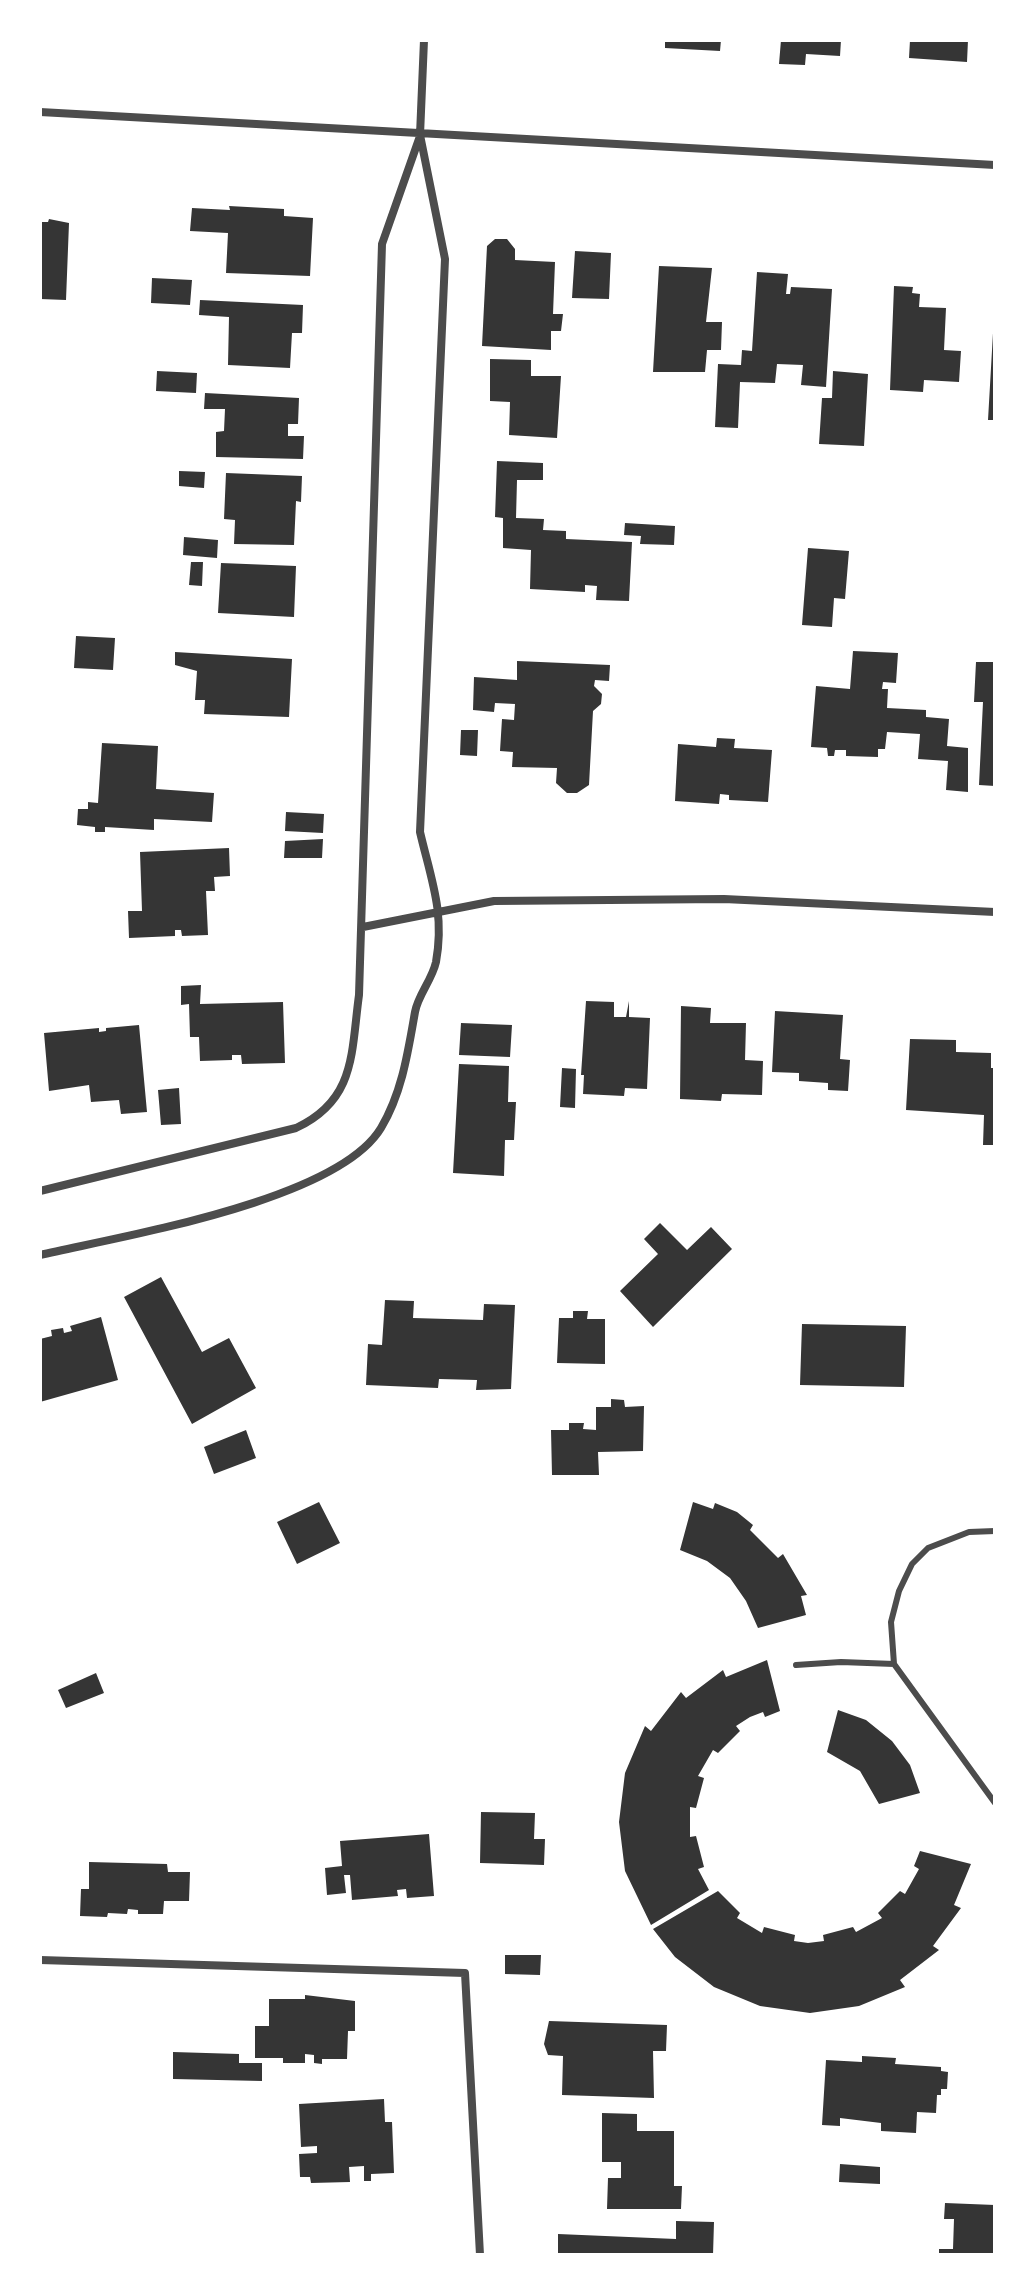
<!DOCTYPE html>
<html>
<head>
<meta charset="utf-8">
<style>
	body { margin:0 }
	#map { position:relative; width:1035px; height:2295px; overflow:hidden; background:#fff; font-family:"PT Sans Narrow",sans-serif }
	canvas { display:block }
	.frame { position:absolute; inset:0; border:42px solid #fff; pointer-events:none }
</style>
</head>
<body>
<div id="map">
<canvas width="1035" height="2295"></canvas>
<div class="frame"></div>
</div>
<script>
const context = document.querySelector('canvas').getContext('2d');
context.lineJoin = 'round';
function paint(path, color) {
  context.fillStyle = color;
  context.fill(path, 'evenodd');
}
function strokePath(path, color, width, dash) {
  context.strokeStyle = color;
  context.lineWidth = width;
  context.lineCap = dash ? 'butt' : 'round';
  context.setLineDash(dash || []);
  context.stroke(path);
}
paint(new Path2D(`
	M665 40H721L720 51 665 48Z
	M781 40H841L840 56 806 54 805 65 779 64Z
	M910 40H968L967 62 909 58Z
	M229 206 284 209V216L313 218 310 276 226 273 228 233 190 231 192 208 230 210Z
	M49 219 69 223 66 300 40 299V222H48Z
	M495 239H507L515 249V260L555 262 553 314H563L561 331H551V350L482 346 487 246Z
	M575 251 611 253 609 299 572 298Z
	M659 266 712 268 706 322H722L721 350H707L705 372H653Z
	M757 272 788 274 786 294H790L791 287 832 289 826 387 801 385 803 365 777 364 775 383 740 382 738 428 715 427 718 364 741 365 742 350 752 351Z
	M152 278 192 280 190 305 151 303Z
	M894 286 913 287 912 293 920 294 919 307 946 308 944 350 961 351 959 382 924 380 923 392 890 390Z
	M200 300 303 305 302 333H292L290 368 228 365 229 317 199 315Z
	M993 333H995V420H988Z
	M490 359 531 360V376H561L557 438 509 435 510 402 490 401Z
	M157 371 197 373 196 393 156 391Z
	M833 371 868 374 864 446 819 444 822 398H832Z
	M205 393 299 398 298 424H288V436H304L303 459 216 457V432L224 431 225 409H204Z
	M497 461 543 463V480H517L516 518 544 519 543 530 566 531V539L632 542 629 601 596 600 597 586 585 585V592L530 589 531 550 503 548V518L495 517Z
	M179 471 205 472 204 488 179 486Z
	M226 473 302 476 301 502 296 501 294 545 234 544 235 520 224 519Z
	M625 523 675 526 674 545 640 544 641 536 624 535Z
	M184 537 218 540 217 558 183 555Z
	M808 548 849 551 845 599 834 598 832 627 802 625Z
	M191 562H203L202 586 189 585Z
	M221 563 296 566 294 617 218 613Z
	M76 636 115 638 113 670 74 668Z
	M853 651 898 653 896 683 883 682 882 689H888L887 708 926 710V717L949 719 947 746 968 748V792L946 790 948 761 918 759 920 734 887 732 885 749H878V757L846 756V750H835L834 756H828L827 748 811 747 816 686 850 689Z
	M175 652 292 659 289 717 204 714 205 700H195L197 671 175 665Z
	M517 661 610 665 609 681 595 680 594 686 602 694 601 704 593 711 589 785 577 793H567L556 783 557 768 512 767 513 752 500 751 502 719 514 720 515 704 495 703 494 712 473 710 474 677 517 680Z
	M976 662H995V786L979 785 983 702H974Z
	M461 730H478L477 756 460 755Z
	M717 738 735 739 734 748 772 750 768 802 729 800V795L720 794 719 804 675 801 678 744 716 747Z
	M102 743 158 746 156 789 214 793 212 822 154 819V830L105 827V832H95V827L77 825 78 809H88V802L98 803Z
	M286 812 324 814 323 833 285 831Z
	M323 839 322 858H284L285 841Z
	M229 848 230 876 214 877 215 891H206L208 935 182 936 181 930H175V936L129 938 128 911H142L140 852Z
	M201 985 200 1004 283 1002 285 1063 242 1064 241 1055H232V1060L200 1061 199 1037H190L189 1004 181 1005V986Z
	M586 1001 614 1002V1017H626L629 1001V1017L650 1018 647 1089 625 1088 624 1096 583 1094 584 1075H581Z
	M681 1006 711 1008 710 1023H746L745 1060 763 1061 762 1095 722 1094 721 1101 680 1099Z
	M775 1011 843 1015 840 1059 850 1060 848 1091 828 1090V1083L799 1081V1073L772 1072Z
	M461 1023 512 1025 510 1057 459 1055Z
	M139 1025 147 1112 121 1114 119 1100 91 1102 89 1085 49 1091 44 1033 99 1028V1032L106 1031V1028Z
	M910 1039 956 1040V1052L991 1053V1068H995V1145H983L984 1115 906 1110Z
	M459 1064 509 1066 508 1102H516L514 1140H505L504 1176 453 1173Z
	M562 1068 576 1069 575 1108 560 1107Z
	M179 1088 181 1124 161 1125 158 1090Z
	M660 1223 687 1250 711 1227 732 1249 653 1327 620 1291 658 1254 644 1239Z
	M161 1277 202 1352 229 1338 256 1388 192 1424 124 1297Z
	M385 1300 414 1301 413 1318 483 1320 484 1304 515 1305 511 1389 476 1390 477 1380 439 1379 438 1388 366 1385 368 1344 382 1345Z
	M573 1311H588L587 1319H605V1364L557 1363 559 1318H573Z
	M101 1317 118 1380 40 1402V1339L52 1336 51 1330 63 1328 64 1333 72 1331 70 1326Z
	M802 1324 906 1326 904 1387 800 1385Z
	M611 1399 624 1400 625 1407 644 1406 643 1451 598 1452 599 1475H552L551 1430H569V1423H584L583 1429 596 1430V1407H611Z
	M246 1430 256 1458 214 1474 204 1447Z
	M319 1502 340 1543 297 1564 277 1522Z
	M693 1502 713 1509 715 1503 737 1512 753 1525 750 1530 778 1558 783 1554 807 1595 801 1596 806 1615 758 1628 746 1601 730 1578 707 1561 680 1550Z
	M767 1660 780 1711 765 1717 763 1712 750 1717 736 1726 740 1731 718 1753 713 1750 698 1776 704 1778 696 1808 690 1807V1837L696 1836 704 1867 698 1869 709 1890 651 1925 625 1871 619 1822 625 1773 645 1726 651 1731 681 1692 686 1698 723 1670 726 1677Z
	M96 1673 104 1693 66 1708 58 1690Z
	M838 1710 866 1720 892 1741 910 1765 920 1793 879 1804 860 1771 827 1752Z
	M481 1812 535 1813 534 1839H545L544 1865 480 1863Z
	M429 1834 434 1896 407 1898 406 1889 397 1890 398 1896 352 1900 350 1875H344L346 1893 327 1895 325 1868 342 1866 340 1841Z
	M920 1851 971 1864 954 1905 961 1908 933 1946 939 1950 900 1980 905 1987 859 2006 810 2013 760 2006 714 1987 675 1957 653 1929 718 1891 740 1913 737 1918 762 1933 764 1927 795 1935 794 1941 808 1943 824 1941 823 1935 853 1927 856 1932 882 1918 878 1913 900 1891 905 1894 919 1869 914 1866Z
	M89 1862 167 1864 168 1872H190L189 1901H164L163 1914H138V1910L128 1909 127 1914 108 1913 107 1917 80 1916 81 1889H89Z
	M505 1955H541L540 1975 505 1974Z
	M305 1995 355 2001V2031H348L347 2059H322V2064L314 2063V2055L305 2054V2063H283V2058H255V2026H269V1999H305Z
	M549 2021 667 2025 666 2051H653L654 2098 562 2095 563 2056 548 2055 544 2044Z
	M173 2052 239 2054V2063H262V2081L173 2079Z
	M862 2056 896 2058 895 2064 941 2067V2071L948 2072 947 2089H941V2095H937L936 2113 917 2112 916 2133 881 2131V2123L840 2118V2126L822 2125 826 2060 862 2062Z
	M384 2099 385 2122H392L394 2173 371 2174V2181H364V2166L349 2167 350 2182 311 2183 310 2177H300L299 2154 317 2153V2146L301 2147 299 2104Z
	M602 2113 637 2114V2131H674V2186H682L681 2209H607L608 2178H621V2162H602Z
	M840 2164 880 2167V2184L839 2182Z
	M945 2203 995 2205V2255H939V2249H953L954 2219H944Z
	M676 2221 714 2222 713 2255H558V2234L676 2239Z`), '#353535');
strokePath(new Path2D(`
	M995 1531 969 1532 928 1548 912 1564 899 1591 891 1622 894 1664 995 1803
	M796 1665 841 1662 894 1664`), '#4c4c4c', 6);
strokePath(new Path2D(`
	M40 112 995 165
	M363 927 494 901 724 899 995 912
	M40 1191 296 1128C356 1100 351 1053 359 995L382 244 420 136
	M40 1255C122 1236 337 1201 381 1128 402 1093 408 1052 415 1012 418 995 432 980 436 962 445 913 431 879 420 832L445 259 420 135 424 40
	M40 1960 465 1973 480 2255`), '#4c4c4c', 8);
</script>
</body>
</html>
